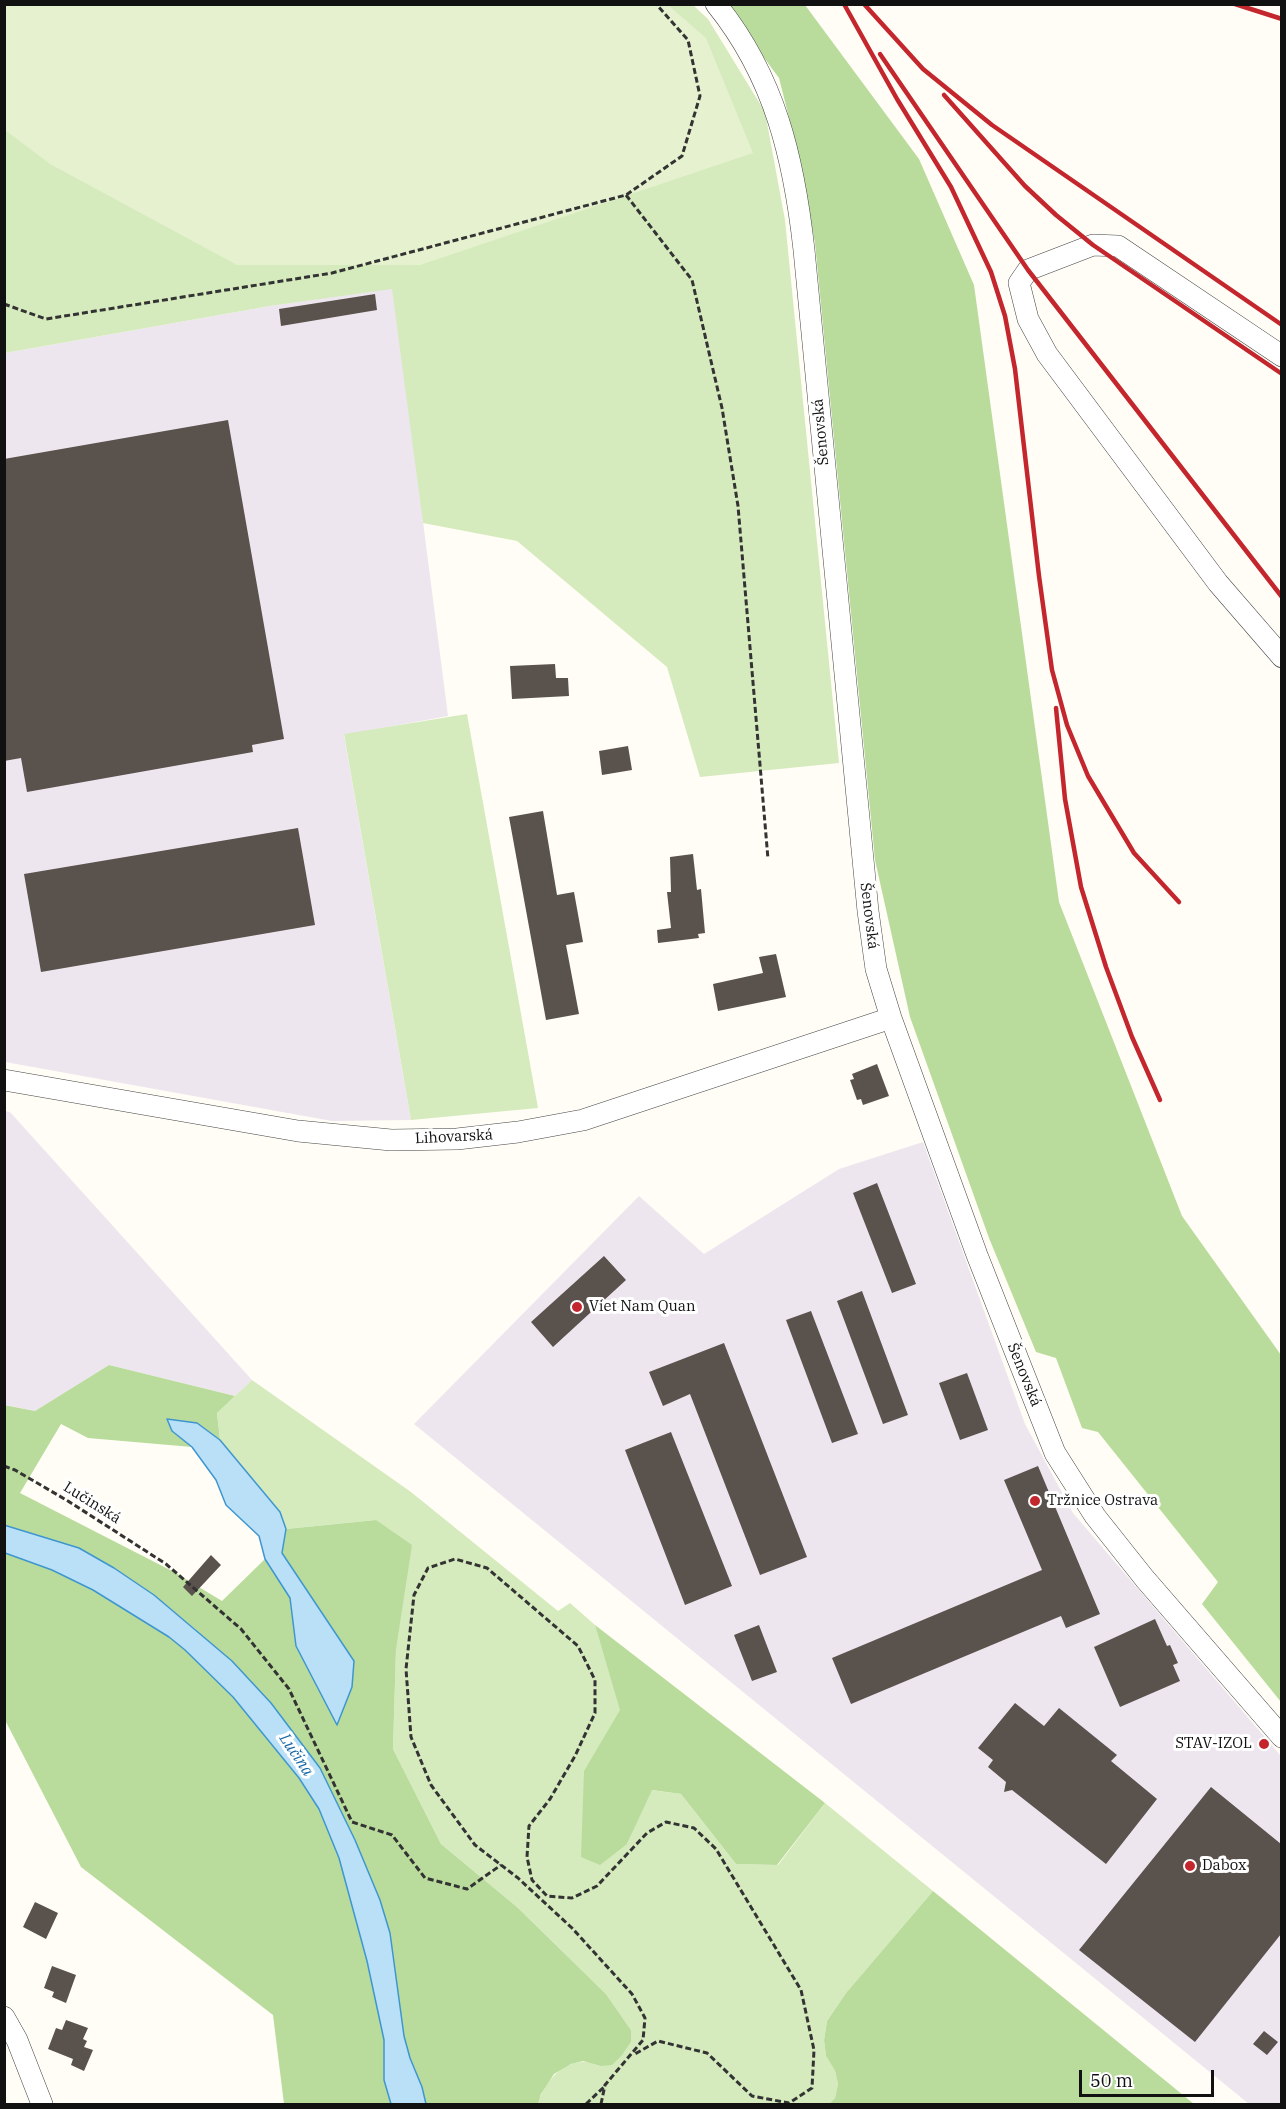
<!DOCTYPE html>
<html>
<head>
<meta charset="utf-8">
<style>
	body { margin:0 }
	#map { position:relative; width:1286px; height:2109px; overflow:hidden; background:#fffdf5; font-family:"IBM Plex Serif",serif }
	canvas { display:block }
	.frame { position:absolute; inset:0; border:6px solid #111; pointer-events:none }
	.scale { position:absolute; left:1079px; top:2070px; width:135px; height:27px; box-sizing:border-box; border:3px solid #111; border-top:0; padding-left:8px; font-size:18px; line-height:21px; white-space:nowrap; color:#111; -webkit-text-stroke:4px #fff; paint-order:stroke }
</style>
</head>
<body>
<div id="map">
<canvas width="1286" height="2109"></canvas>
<div class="frame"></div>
<div class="scale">50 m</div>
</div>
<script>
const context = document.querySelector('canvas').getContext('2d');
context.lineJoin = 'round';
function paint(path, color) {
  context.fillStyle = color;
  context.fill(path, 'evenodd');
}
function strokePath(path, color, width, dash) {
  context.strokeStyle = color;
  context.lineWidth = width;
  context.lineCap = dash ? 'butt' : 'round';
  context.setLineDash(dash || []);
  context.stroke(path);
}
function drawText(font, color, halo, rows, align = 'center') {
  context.font = font + ' "IBM Plex Serif",serif';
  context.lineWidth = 6;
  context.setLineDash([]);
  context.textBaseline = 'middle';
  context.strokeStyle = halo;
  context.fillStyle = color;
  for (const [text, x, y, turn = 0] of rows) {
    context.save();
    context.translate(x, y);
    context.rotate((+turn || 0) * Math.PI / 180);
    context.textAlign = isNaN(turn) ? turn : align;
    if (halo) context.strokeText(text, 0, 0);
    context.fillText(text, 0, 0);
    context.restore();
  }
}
paint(new Path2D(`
	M393 288 448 716 344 735 411 1120 332 1121 5 1062V353L270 306Z
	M4 1111 10 1112 252 1380 235 1396 109 1365 35 1411 5 1405Z
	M923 1142 1025 1424 1073 1513 1281 1756V2104H1249L414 1424 639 1196 704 1254 839 1169Z`), '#eee6ef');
paint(new Path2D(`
	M5 5H693L708 19 765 112 785 220 839 763 700 777 667 667 517 541 423 523 392 289 270 306 5 353Z
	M467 714 538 1108 411 1120 344 734Z
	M252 1380 411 1492 558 1611 570 1603 595 1625 621 1710 584 1772 627 1844 651 1790 681 1794 736 1864 778 1865 825 1803 933 1891 846 1993 827 2021 824 2040 826 2056 835 2071 838 2084 835 2098 829 2104H538C543 2085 559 2064 581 2062 587 2061 594 2065 600 2066L623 2054 631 2042V2030L606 1994 517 1907 441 1844 393 1749 396 1649 376 1520 286 1529 280 1512 220 1440 217 1413Z`), '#d5ebbd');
paint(new Path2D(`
	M725 5H805L919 159 974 285 1059 902 1182 1216 1281 1355V1702L1202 1604 1218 1582 1098 1432 1082 1428 1056 1358 1036 1352 989 1238 910 1017 875 860 815 243 800 161 779 78Z
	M109 1365 235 1396 217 1413 220 1440 197 1423 172 1431 192 1447 88 1438 61 1424 20 1493 174 1572 222 1601 265 1559 290 1598 296 1646 337 1724 352 1687 354 1661 282 1553 286 1529 376 1520 412 1545 396 1649 393 1749 441 1844 517 1907 606 1994 631 2030V2042L623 2054 612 2065 600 2066 583 2061 571 2064 554 2074 541 2094 538 2104H426L422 2087 410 2058 404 2036 390 1933 380 1900 355 1840 320 1768 271 1703 195 1629 154 1595 114 1568 79 1548 5 1525 4 1405 35 1411Z
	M5 1553 52 1570 93 1590 169 1637 185 1650 233 1697 299 1778 319 1809 339 1858 367 1961 384 2040V2080L391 2104H284L273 2015 81 1867 5 1720Z
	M595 1625 825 1803 777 1865 736 1864 681 1794 652 1790 627 1844 600 1865 581 1857 584 1771 620 1710Z
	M933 1891 1194 2104H829L835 2098 838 2084 835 2071 826 2056 824 2040 827 2021 846 1993Z`), '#b9dc9c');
paint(new Path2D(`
	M4 5H668L706 38 753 153 420 265H237L50 164 5 130Z`), '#e6f2cf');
const water = new Path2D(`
	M167 1419 197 1423 220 1440 280 1512 286 1529 282 1553 354 1661 352 1687 337 1725 296 1646 290 1598 265 1559 259 1536 226 1505 216 1480 192 1447 172 1431Z
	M4 1525 79 1548 114 1568 154 1595 232 1661 271 1703 320 1768 355 1840 380 1900 390 1933 404 2036 410 2058 422 2087 426 2104H391L384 2080V2040L367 1961 339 1858 319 1809 299 1778 233 1697 185 1650 169 1637 93 1590 52 1570 5 1553Z`);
paint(water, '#b9e0f7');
strokePath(water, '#3f96cf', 1.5);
paint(new Path2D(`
	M375 294 377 310 281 326 279 309Z
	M228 420 284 739 252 745 253 752 27 792 21 758 4 761V459Z
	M555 664 556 678H568L569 696 512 699 510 666Z
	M628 746 632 770 602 775 599 751Z
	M543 811 557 895 574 892 583 942 566 945 579 1014 546 1020 509 817Z
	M298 828 315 925 41 972 24 874Z
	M693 854 697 890 701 889 705 933 698 934 699 938 658 943 657 930 671 928 667 892H671L670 857Z
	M776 954 786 997 718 1011 713 984 763 973 759 957Z
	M877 1064 889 1096 863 1105 861 1099 857 1100 850 1080 854 1079 852 1074Z
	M877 1183 916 1284 892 1293 853 1193Z
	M604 1256 626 1280 553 1347 531 1322Z
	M862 1291 908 1415 883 1424 837 1301Z
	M811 1311 858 1434 832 1443 786 1320Z
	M724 1343 807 1557 760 1575 690 1394 663 1406 649 1372Z
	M967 1373 988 1430 960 1440 939 1383Z
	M671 1432 732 1586 685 1605 625 1450Z
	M1038 1466 1100 1614 1066 1628 1061 1616 851 1704 832 1658 1042 1570 1004 1480Z
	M211 1555 221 1565 192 1596 183 1587Z
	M1155 1619 1167 1646 1170 1645 1178 1663 1173 1665 1180 1681 1120 1707 1094 1647Z
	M759 1625 777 1672 752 1681 734 1635Z
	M1015 1703 1044 1726 1059 1708 1117 1755 1111 1761 1157 1799 1106 1864 1012 1790 1004 1792 1006 1782 988 1767 993 1760 978 1748Z
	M1211 1787 1281 1844V1934L1195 2042 1079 1950Z
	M35 1902 58 1913 46 1939 23 1927Z
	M52 1966 76 1975 66 2003 52 1997 54 1992 44 1988Z
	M66 2020 88 2028 83 2039 87 2041 84 2047 93 2050 84 2071 71 2065 73 2059 48 2049 56 2028 62 2030Z
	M1264 2031 1278 2042 1267 2055 1253 2044Z`), '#5a524d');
const minor = new Path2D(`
	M716 4C775 77 794 159 804 250L868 911 876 969 891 1018 977 1255 1055 1453 1095 1516 1145 1579 1282 1737
	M1282 356 1118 246 1093 245 1028 270 1019 283 1028 319 1047 354 1218 583 1282 657
	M4 1080 298 1131 391 1140 457 1139 518 1132 583 1120 891 1018
	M4 2017 17 2040 42 2104`);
strokePath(minor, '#444', 22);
strokePath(new Path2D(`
	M626 195 692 280 722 408 738 506 768 859
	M4 304 46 319 332 273 626 195 682 156 700 96 688 40 656 4
	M4 1466 15 1470 68 1501 166 1564 241 1629 289 1689 352 1822 392 1835 425 1878 467 1889 501 1865
	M586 2104 604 2087
	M601 2104 605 2085 643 2040 645 2018 632 1994 572 1928 518 1878 475 1845 431 1785 411 1737 406 1669 414 1595 428 1568 455 1559 487 1568 578 1646 595 1680V1713L575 1756 550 1799 529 1826 527 1857 532 1880 547 1896 572 1898 597 1886 647 1833 666 1822 694 1828 716 1849 801 1990 814 2050 812 2088 789 2103 752 2096 707 2053 658 2041 633 2055`), '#333', 3, [6, 3]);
strokePath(minor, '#fff', 21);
strokePath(new Path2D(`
	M844 4 897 99 951 187 991 272 1005 316 1015 369 1039 576 1052 670 1067 725 1088 776 1134 853 1179 902
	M864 4 923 69 992 125 1282 325
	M1235 4 1282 19
	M880 54 1028 270 1282 597
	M944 95 1025 186 1056 215 1093 245 1282 374
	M1056 708 1065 799 1081 887 1106 967 1132 1037 1160 1100`), '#c4262e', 4.5);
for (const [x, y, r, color] of [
	[577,1307,6,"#c4262e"],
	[1035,1501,6,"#c4262e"],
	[1264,1744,6,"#c4262e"],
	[1190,1866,6,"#c4262e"]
]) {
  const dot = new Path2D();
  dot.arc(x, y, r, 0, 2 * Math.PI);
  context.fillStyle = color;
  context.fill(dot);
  strokePath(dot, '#fff', 2);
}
drawText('15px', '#111', '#fff', [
	["Šenovská",821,432,-95],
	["Šenovská",869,916,83],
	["Lihovarská",454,1137,-3],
	["Šenovská",1024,1375,68],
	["Lučinská",92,1503,32]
]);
drawText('15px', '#111', '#fff', [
	["Viet Nam Quan",589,1307],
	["Tržnice Ostrava",1047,1501],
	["STAV-IZOL",1252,1744,"right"],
	["Dabox",1202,1866]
], 'left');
drawText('italic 16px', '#1768a6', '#fff', [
	["Lučina",296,1755,56]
]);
</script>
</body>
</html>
